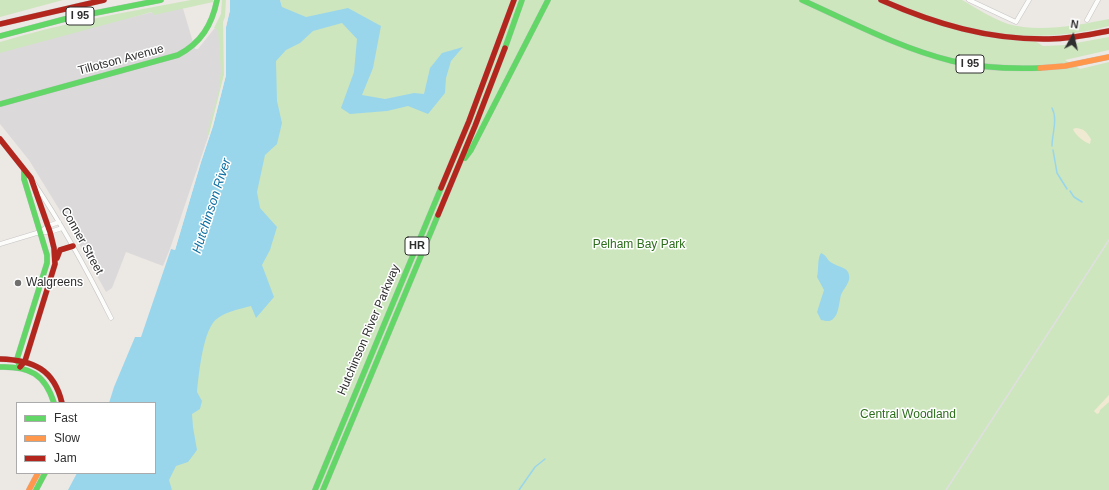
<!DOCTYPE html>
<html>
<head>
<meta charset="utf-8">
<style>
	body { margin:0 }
	#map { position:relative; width:1109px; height:490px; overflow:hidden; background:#ece8e4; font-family:Helvetica,sans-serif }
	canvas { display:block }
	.legend { position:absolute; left:16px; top:402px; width:140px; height:72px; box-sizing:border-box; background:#fff; border:1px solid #ababab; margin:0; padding:5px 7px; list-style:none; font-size:12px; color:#2e2e2e }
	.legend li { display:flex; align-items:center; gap:8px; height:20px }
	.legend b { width:20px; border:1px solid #ababab }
	.north { position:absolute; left:1053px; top:16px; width:40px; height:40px; -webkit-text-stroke:3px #fff; paint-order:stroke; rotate:8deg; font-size:11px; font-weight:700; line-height:16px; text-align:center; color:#2e2e2e }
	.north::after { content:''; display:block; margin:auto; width:14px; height:18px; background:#2e2e2e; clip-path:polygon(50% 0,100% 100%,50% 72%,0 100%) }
</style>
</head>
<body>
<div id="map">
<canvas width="1109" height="490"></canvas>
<ul class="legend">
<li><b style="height:5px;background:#63d668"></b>Fast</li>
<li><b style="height:5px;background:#ff974d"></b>Slow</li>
<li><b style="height:5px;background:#b3261e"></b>Jam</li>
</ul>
<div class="north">N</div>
</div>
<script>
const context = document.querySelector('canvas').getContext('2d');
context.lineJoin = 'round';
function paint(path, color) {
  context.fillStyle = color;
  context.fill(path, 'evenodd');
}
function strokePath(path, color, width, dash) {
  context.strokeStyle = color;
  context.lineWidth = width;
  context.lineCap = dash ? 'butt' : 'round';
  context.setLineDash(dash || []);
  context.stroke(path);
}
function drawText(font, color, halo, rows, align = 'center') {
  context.font = font + ' Helvetica,sans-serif';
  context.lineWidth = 3;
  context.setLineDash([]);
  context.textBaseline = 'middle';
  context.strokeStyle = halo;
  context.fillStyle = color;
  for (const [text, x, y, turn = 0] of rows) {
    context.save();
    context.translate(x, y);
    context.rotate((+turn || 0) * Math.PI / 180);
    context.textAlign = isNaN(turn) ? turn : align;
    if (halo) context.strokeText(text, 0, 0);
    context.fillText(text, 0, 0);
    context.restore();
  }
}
paint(new Path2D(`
	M182 5 195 49H198L214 29 220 27 222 72 219 94 208 137 171 246 163 266 126 252 112 288 106 292 67 222 29 160 0 124V49Z`), '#dcd9db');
paint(new Path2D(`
	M0 0H63L0 17Z
	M191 0H213V2L154 15 152 12 0 53V42C62 23 127 12 191 0Z
	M222 0H226L225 17 223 22 224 75 209 135 207 134 219 89 221 71 218 30 214 28 221 14Z
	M280 0H962C976 8 993 19 1008 24 1038 33 1079 25 1109 19V26C1083 33 1055 36 1027 36L1043 46 1065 45 1109 37V50L1065 60 1080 69 1109 62V490H144L155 473 282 7Z`), '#cee6be');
paint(new Path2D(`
	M1076 128C1085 129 1086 132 1091 139L1090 144C1084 142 1075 135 1073 129Z
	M1109 395V402L1100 410 1099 413 1097 414 1094 411Z`), '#f0ead3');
paint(new Path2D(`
	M230 0H280L282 7 306 17 348 8 381 26 373 68 362 95 385 99 414 93 424 94 430 68 442 53 463 47 451 61 446 78 445 93 428 114 408 106 387 111 350 114 341 108 354 72 357 39 342 23 313 31 300 43 286 50 276 61 277 101 282 123 277 144 265 155 257 192 260 208 277 227 270 250 262 265 274 297 256 318 251 306C240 309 228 311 218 318 203 327 199 374 197 392L202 401 200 409 192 414 193 427 197 450 188 462 176 466 169 480 172 490H68L77 473H155V403H109L114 387 135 337H141L171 249 175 250 201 162 213 126 226 75V27L230 10Z
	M821 253C828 256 826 260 832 263 838 267 848 267 849 275 851 282 843 289 841 295 839 302 839 314 833 319 830 322 826 321 821 320L817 312 824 290 817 277C819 270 817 258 821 253Z`), '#99d6ec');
paint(new Path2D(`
	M228 0H230V10L226 27V75L213 126 201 162 175 250 173 249 209 135 224 75V27L228 10Z`), '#ece8e4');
strokePath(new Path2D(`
	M1052 108C1058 119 1052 134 1052 146
	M1053 150 1057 173 1067 189
	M1070 191 1074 197 1082 202
	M519 490 535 467 545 459`), '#99d6ec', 1.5);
const street = new Path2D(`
	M969 0 1016 22 1029 0
	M1087 20 1098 0
	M34 183C63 226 88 272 111 318
	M40 232 48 226 59 222
	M0 244 40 232H50L62 228`);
const fast = new Path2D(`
	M802 0C851 22 899 48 952 61 981 68 1010 69 1040 68
	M0 36 65 19 161 0
	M505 48 522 0
	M0 104 178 55C201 43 212 25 217 0
	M465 158 471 150 548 0
	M0 367C29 366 45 374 54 403
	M20 367 17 359 47 263V255L24 179V170
	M36 490 45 473
	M315 490 441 188
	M323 490 438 215`);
const slow = new Path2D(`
	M1040 68 1065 66 1109 57
	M29 490 38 473`);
const jam = new Path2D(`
	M881 0C935 24 989 40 1049 39 1069 39 1089 35 1109 31
	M0 24 104 0
	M0 139 31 178 50 232 54 248 55 264 25 361 20 367
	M441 188 469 121 514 0
	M438 215 475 126 505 48
	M57 258 60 250 73 246
	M0 359C33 360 54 369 62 403`);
strokePath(street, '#c5c4c5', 5);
strokePath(fast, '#c5c4c5', 6);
strokePath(slow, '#c5c4c5', 6);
strokePath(jam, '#c5c4c5', 6);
strokePath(street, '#fcfcfb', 4);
strokePath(fast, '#63d668', 5.5);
strokePath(slow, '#ff974d', 5.5);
strokePath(jam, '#b3261e', 5.5);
strokePath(new Path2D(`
	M946 490 1109 240`), '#dfdfe1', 1.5);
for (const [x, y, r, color] of [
	[18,283,4,"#706f6e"]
]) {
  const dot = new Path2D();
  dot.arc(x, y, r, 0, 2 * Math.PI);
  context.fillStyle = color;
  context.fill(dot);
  strokePath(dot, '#fff', 1.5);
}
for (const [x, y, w] of [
	[80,16,28],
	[970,64,28],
	[417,246,24]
]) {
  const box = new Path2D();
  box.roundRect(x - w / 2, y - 9, w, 18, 3);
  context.fillStyle = '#fff';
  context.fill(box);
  strokePath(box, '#2e2e2e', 1);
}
drawText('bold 11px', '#2e2e2e', null, [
	["I 95",80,16],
	["I 95",970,64],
	["HR",417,246]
]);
drawText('12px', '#2e2e2e', '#fff', [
	["Tillotson Avenue",121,60,-15],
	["Conner Street",82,241,61],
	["Hutchinson River Parkway",369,330,-67]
]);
drawText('12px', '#2c6e1b', '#fff', [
	["Pelham Bay Park",639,245],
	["Central Woodland",908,415]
]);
drawText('12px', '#2e2e2e', '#fff', [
	["Walgreens",26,283]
], 'left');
drawText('italic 13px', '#0d6fa3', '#fff', [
	["Hutchinson River",212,206,-72]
]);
</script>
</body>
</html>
